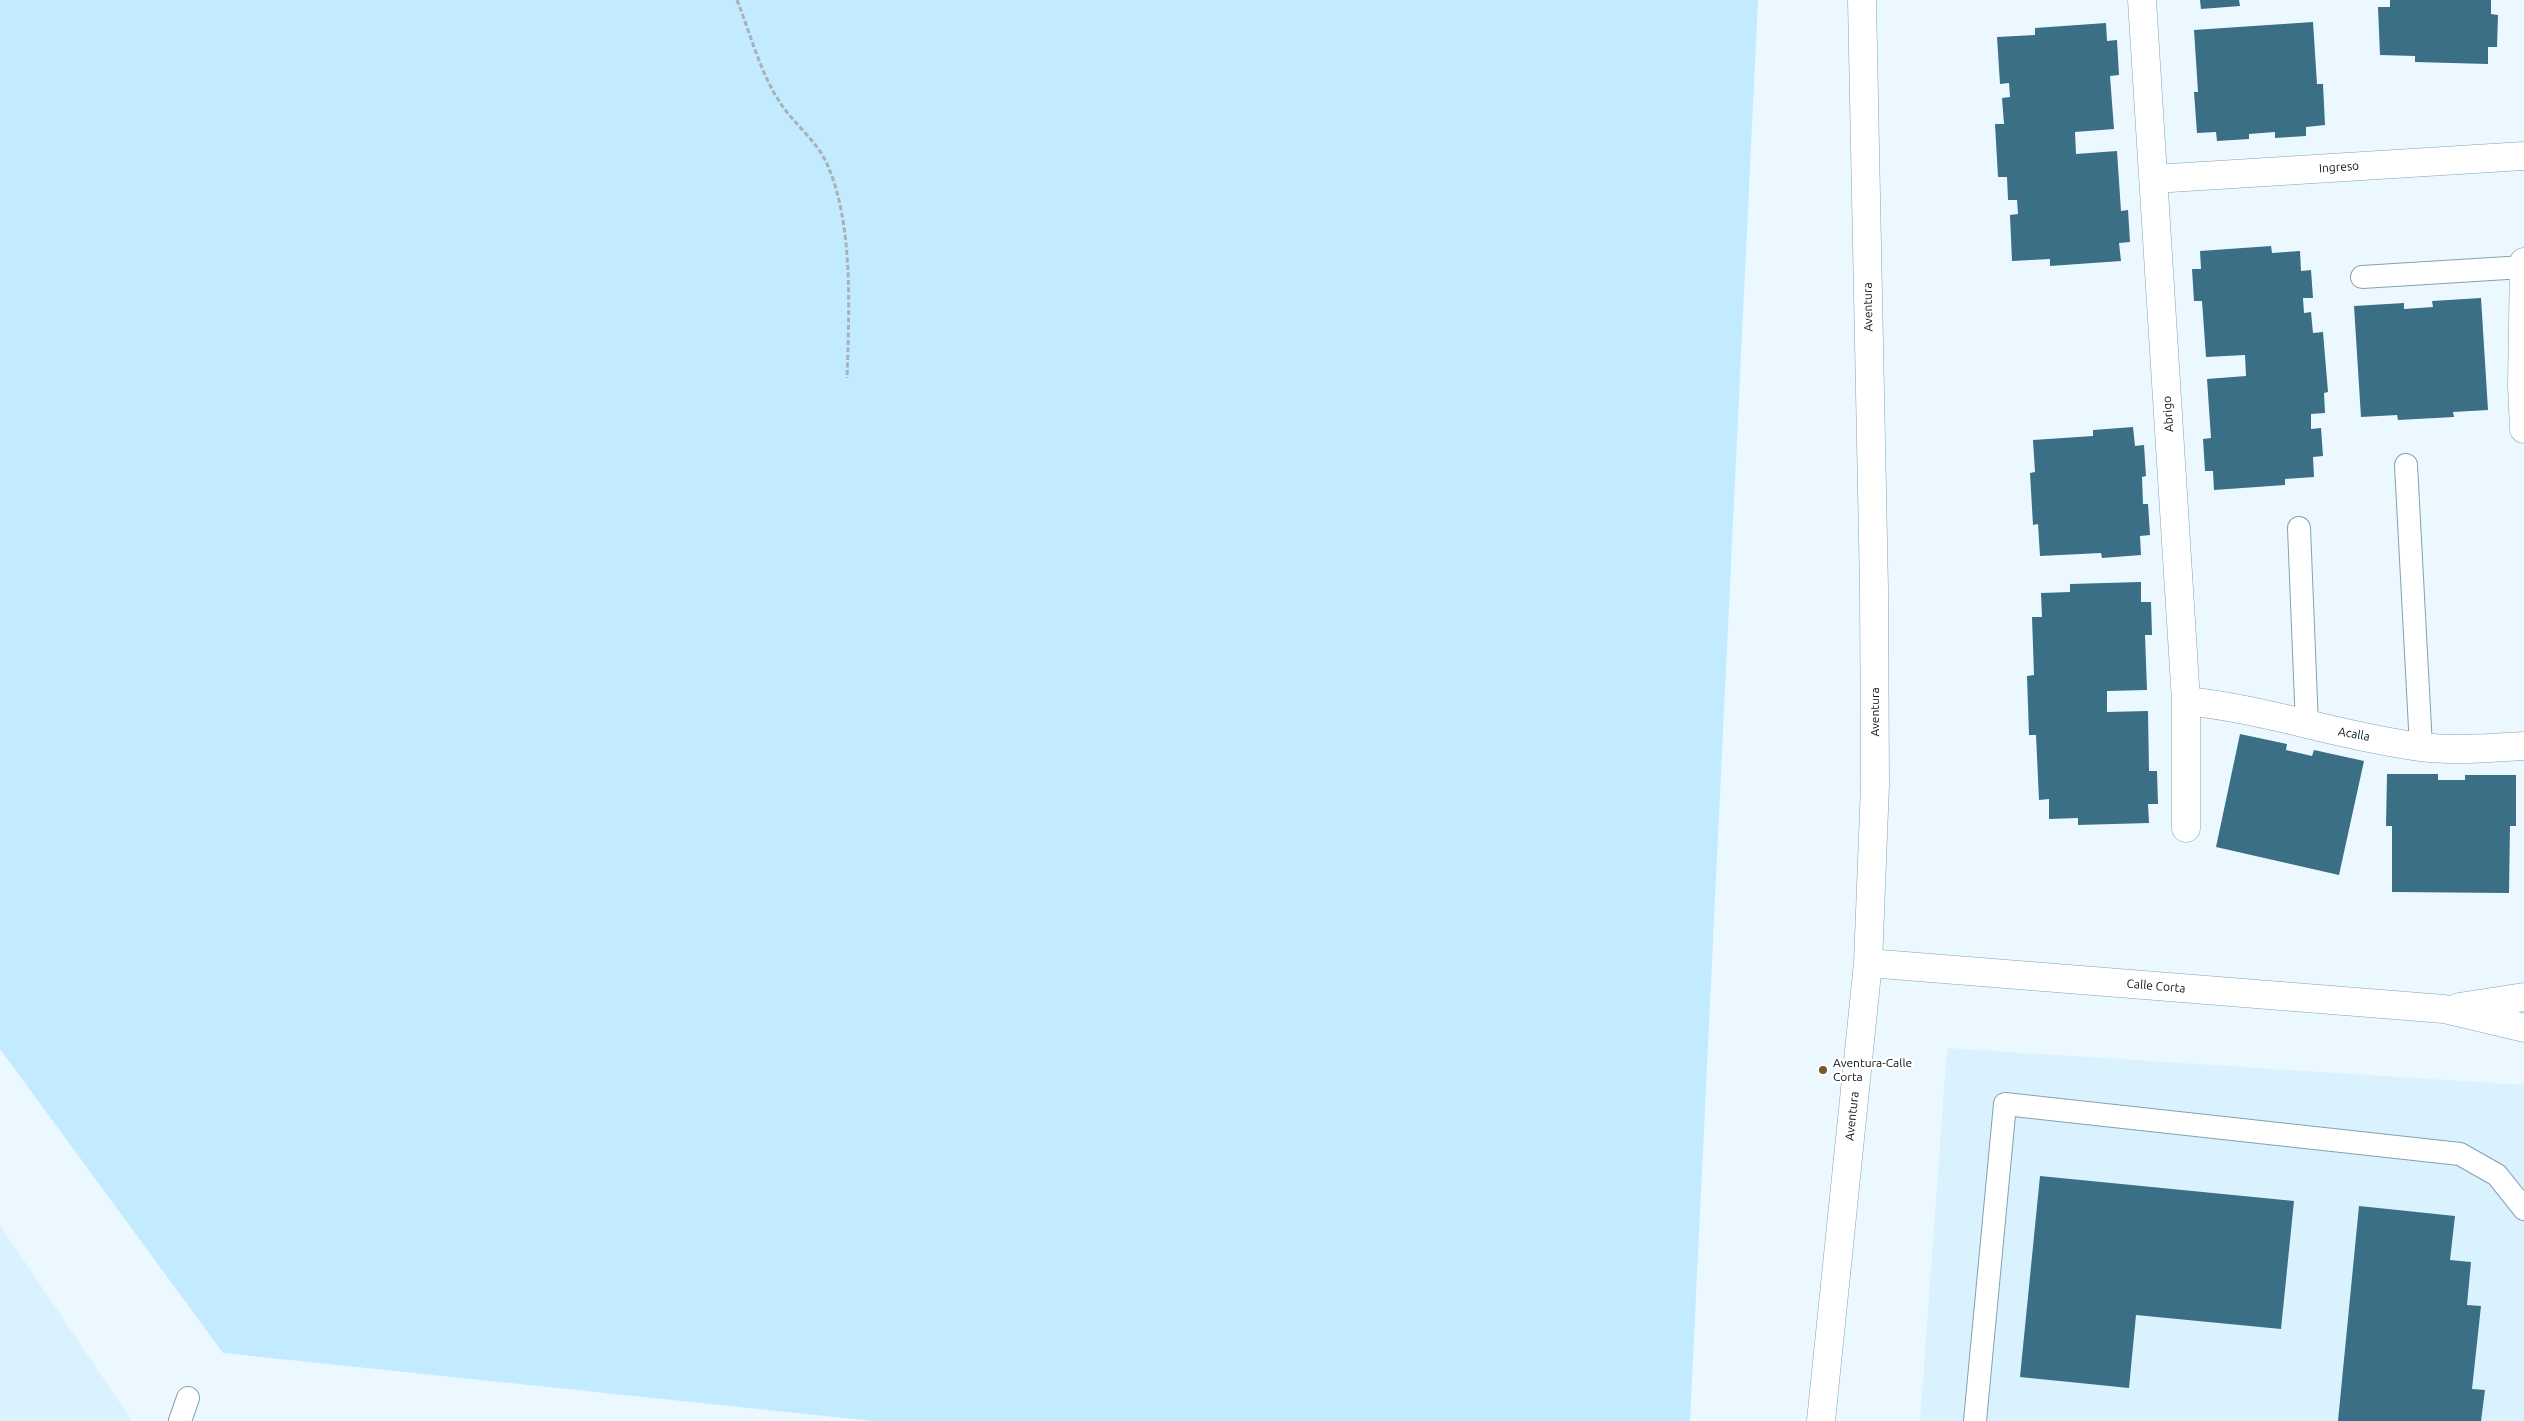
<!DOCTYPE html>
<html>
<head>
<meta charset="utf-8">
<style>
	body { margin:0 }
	canvas { display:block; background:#ecf8ff }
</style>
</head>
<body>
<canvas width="2524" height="1421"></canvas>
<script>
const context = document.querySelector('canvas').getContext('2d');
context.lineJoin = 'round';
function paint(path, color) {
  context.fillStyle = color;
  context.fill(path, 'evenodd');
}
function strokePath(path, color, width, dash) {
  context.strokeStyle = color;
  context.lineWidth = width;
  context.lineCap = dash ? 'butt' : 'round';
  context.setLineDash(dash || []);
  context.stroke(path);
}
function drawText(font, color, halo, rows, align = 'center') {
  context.font = font + ' Ubuntu,sans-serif';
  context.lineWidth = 5;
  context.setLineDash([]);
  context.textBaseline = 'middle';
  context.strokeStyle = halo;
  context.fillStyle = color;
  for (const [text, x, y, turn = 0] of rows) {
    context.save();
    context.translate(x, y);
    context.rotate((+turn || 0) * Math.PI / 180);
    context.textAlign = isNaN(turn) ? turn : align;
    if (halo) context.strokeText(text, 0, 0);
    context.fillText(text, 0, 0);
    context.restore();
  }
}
paint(new Path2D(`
	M1947 1048 2524 1085V1421H1920Z
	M0 1225 132 1421H0Z`), '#daf2fd');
paint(new Path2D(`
	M0 0H1758L1690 1421H873L223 1353 0 1049Z`), '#c3ebff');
paint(new Path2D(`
	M2200 0H2239L2240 6 2201 9Z
	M2390 0H2491V14L2498 15 2497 47H2488V64L2415 62V56L2380 55 2378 7H2390Z
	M2313 22 2317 84H2323L2325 125 2306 127V136L2275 138V132L2249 134V139L2217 141 2216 132 2197 133 2194 92H2198L2194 30Z
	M2106 23 2107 41 2117 40 2119 75 2110 76 2114 129 2075 132 2076 154 2117 151 2121 211 2128 210 2130 242 2119 243 2121 261 2050 266V259L2012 261 2010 215 2018 214 2017 200H2008L2007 177H1998L1995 124H2004L2002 98 2010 97 2009 83 2000 84 1997 37 2035 35V28Z
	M2271 246 2272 253 2300 251 2301 271 2311 270 2313 298H2303L2304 313 2311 312 2313 333 2323 332 2328 392 2324 393 2325 413 2311 414V429L2321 428 2323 456 2313 457 2314 477 2285 479V485L2214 490 2213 471H2205L2203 439 2211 438 2207 379 2246 376 2245 355 2206 357 2202 301H2194L2192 269H2201L2200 251Z
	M2481 298 2488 410 2453 412 2454 417 2398 420 2397 415 2361 417 2354 306 2404 303V309L2433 307 2432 301Z
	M2133 427 2135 446 2144 445 2146 476 2142 477 2143 504H2148L2150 535 2140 536 2141 555 2102 558 2101 553 2040 556 2038 524 2033 525 2030 473 2035 472 2033 440 2093 436V430Z
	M2141 582V602H2151L2152 635H2145L2147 690 2107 691V712L2148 711 2149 771H2157L2158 804H2148L2149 823 2078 825V818L2049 819V799L2039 800 2036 735H2029L2027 676 2034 675 2032 617H2042L2041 593 2070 592V584Z
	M2240 734 2287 744 2286 750 2312 756 2314 750 2364 761 2339 875 2216 847Z
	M2387 774H2438V780H2465V775H2516V826H2510L2509 893 2392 892V826H2386Z
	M2040 1176 2294 1201 2281 1329 2136 1315 2129 1388 2020 1377Z
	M2359 1206 2455 1216 2450 1260 2471 1262 2467 1305 2481 1306 2472 1389 2485 1390 2481 1421H2338Z`), '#3a6f86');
const service = new Path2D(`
	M2362 277 2524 267
	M2406 465 2421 747
	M2299 528 2307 726
	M180 1421 188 1398
	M1975 1421 2005 1104 2460 1154 2497 1175 2524 1209`);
const minor = new Path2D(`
	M2142 0 2186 701V828
	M2154 179 2524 156
	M2524 262 2522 386 2524 429
	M2186 701C2266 709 2342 737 2421 747 2456 751 2490 748 2524 746`);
const tertiary = new Path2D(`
	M1868 963 2444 1009 2524 1028
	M2459 1007 2524 997
	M1821 1421 1868 963 1875 785 1874 588 1862 0`);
strokePath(service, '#83a2b0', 24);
strokePath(minor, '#83a2b0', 29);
strokePath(tertiary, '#83a2b0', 29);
strokePath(new Path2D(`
	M737 0C751 35 760 73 781 104 795 125 817 141 827 164 854 224 849 313 847 378`), '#a6b2b9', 3, [5, 2.5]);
strokePath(service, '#fff', 22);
strokePath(minor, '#fff', 28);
strokePath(tertiary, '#fff', 28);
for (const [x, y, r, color] of [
	[1823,1070,5,"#75592c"]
]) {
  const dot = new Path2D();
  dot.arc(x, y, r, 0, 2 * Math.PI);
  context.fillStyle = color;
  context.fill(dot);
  strokePath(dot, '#fff', 2);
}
drawText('12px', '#071318', '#fff', [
	["Ingreso",2339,167,-4],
	["Aventura",1868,307,-91],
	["Abrigo",2168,414,-94],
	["Aventura",1875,712,-90],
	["Acalla",2354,734,10],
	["Calle Corta",2156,986,5],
	["Aventura",1852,1116,-84]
]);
drawText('12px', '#071318', '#fff', [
	["Aventura-Calle",1833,1063],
	["Corta",1833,1077]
], 'left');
</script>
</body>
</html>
